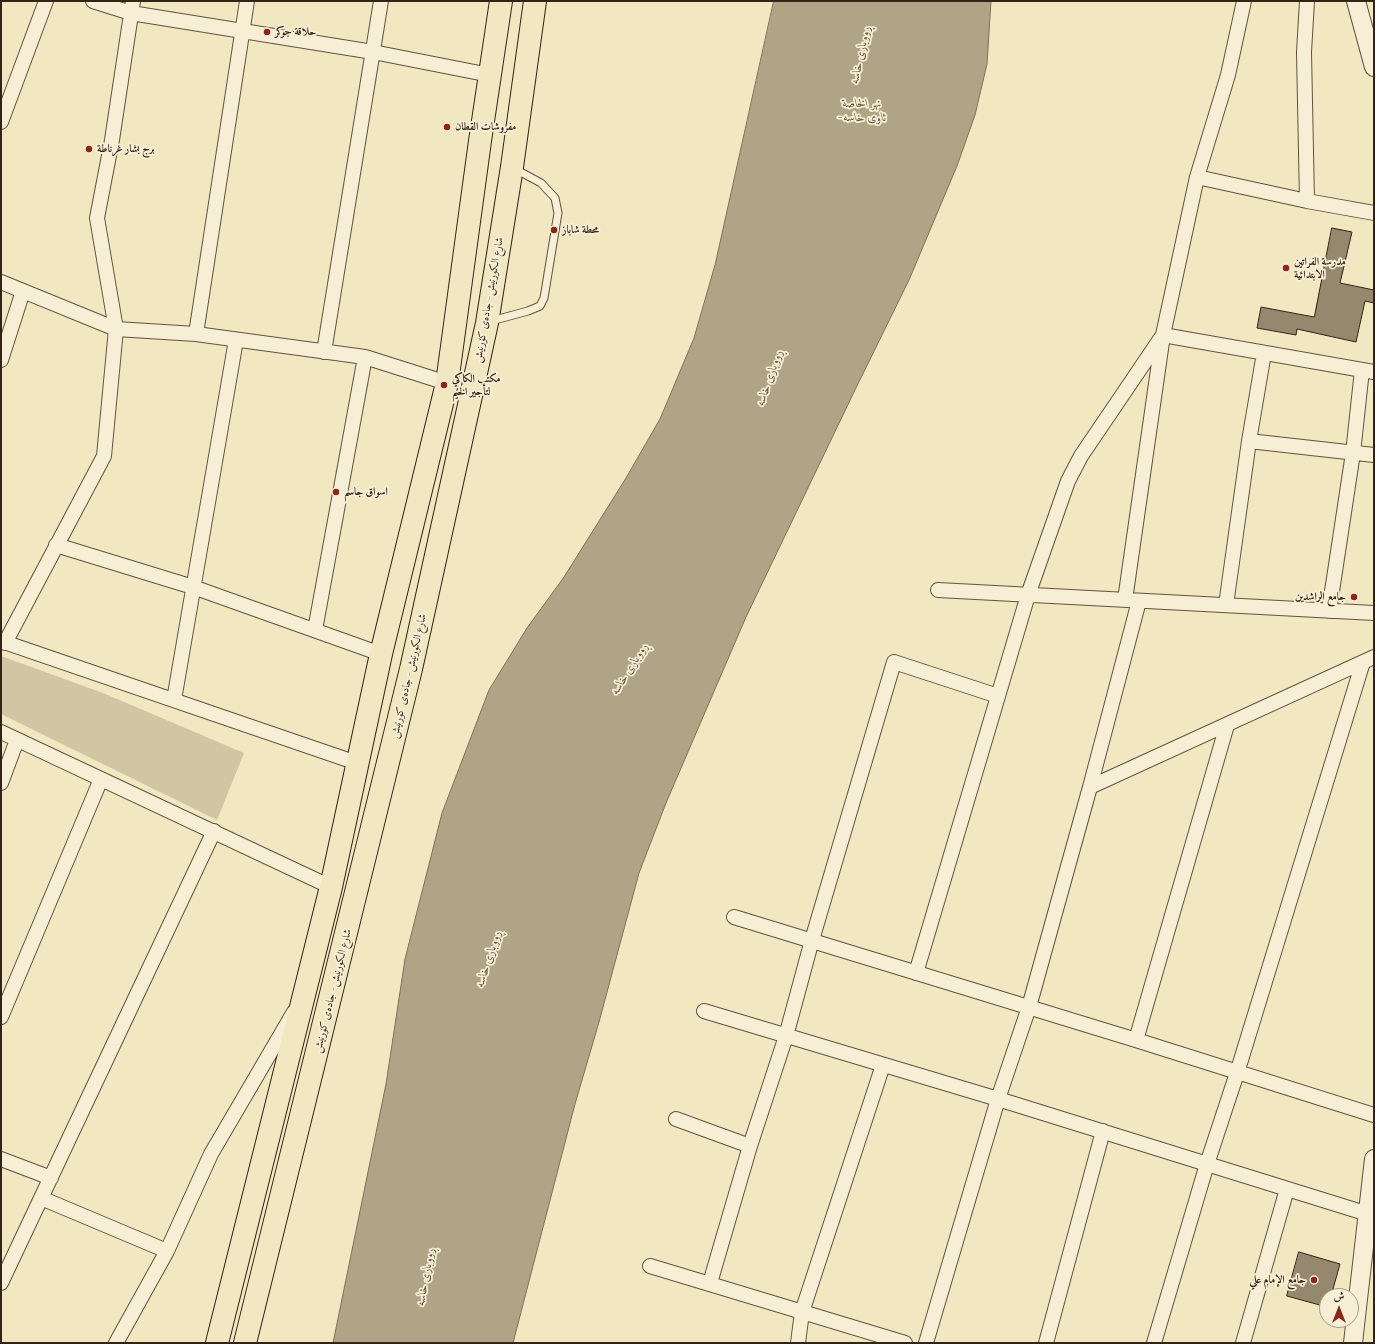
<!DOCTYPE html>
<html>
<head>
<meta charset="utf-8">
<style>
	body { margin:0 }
	#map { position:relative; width:1375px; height:1344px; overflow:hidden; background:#f1e7c0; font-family:"IM FELL French Canon",Amiri,serif }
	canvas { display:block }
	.frame { position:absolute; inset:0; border:2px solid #332216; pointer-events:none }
	.north { position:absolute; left:1319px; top:1288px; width:40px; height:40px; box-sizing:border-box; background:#f6efd6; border:1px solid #a89d89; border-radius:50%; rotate:0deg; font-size:11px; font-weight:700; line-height:16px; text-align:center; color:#332216 }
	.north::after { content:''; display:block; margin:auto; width:14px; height:18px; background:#8f2418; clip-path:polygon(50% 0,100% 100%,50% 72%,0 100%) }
</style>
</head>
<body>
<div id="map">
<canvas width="1375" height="1344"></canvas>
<div class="frame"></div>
<div class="north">ش</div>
</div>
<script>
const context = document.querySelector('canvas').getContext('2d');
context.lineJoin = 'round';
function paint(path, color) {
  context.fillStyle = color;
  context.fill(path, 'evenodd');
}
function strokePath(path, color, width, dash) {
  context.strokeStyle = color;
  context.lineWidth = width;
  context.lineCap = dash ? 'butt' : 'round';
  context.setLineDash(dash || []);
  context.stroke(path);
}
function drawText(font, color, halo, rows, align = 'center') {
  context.font = font + ' "IM FELL French Canon",Amiri,serif';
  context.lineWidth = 3.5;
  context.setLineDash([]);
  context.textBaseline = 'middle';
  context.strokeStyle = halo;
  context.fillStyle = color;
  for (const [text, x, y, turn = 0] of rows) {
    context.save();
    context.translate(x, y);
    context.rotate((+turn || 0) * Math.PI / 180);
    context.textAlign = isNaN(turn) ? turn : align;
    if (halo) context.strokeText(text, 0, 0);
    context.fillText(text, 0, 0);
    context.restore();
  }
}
paint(new Path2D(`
	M1 656 103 693 244 753 217 820 1 714Z`), '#d1c6a3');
const water = new Path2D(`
	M774 1H991L987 64 975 115 957 166 909 280 854 392 746 617 666 803 639 873 599 1022 575 1104 513 1343H333L386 1084 405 959 442 813 489 690 527 628 564 577 626 478 660 419 694 338 715 265Z`);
paint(water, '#b0a486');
strokePath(water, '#7e7059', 1);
const building = new Path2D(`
	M1332 228 1352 232 1340 283 1374 290V303L1365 301 1356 342 1297 329 1296 335 1257 328 1261 307 1314 317Z
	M1299 1252 1340 1264 1331 1296H1327V1307L1287 1296Z`);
paint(building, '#96886e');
strokePath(building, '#332216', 1);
const service = new Path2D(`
	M491 321 528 311 540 306 544 298 558 213 555 198 541 183 515 169`);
const minor = new Path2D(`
	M93 1 131 13 373 52 490 75
	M1307 1 1304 52 1307 201
	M1 122 46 1
	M1197 177 1307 201 1374 213
	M1 282 116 329 196 334 365 357 447 383
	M196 334 247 1
	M324 352 381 1
	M1 360 23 291
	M1249 441 1374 455
	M56 545 193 587 381 654
	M938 590 1374 613
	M1125 600 1163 335 1197 177 1228 75 1244 1
	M1226 605 1249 441 1264 353
	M1329 611 1353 453 1362 370
	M315 630 365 357
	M1 641 357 763
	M5 643 104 456 116 329 97 218 112 140 133 1
	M174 700 236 340
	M1 732 331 887
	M1 783 17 740
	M1090 787 1139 601
	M734 917 1136 1040 1374 1115
	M916 973 1028 595 1068 481 1081 456 1163 335 1374 372
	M704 1011 998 1099 1368 1214
	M1 1017 101 779
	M1136 1040 1227 725
	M676 1119 750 1146
	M1 1159 51 1178
	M41 1198 167 1251 116 1343
	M167 1251 211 1154 294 1012
	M650 1266 905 1343
	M1 1283 214 831
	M710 1283 750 1146 786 1036 812 940 894 662 998 696
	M798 1343 802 1312 883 1065
	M926 1343 998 1099 1029 1007 1090 787 1374 657
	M1046 1343 1103 1131
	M1154 1343 1207 1164 1237 1073 1363 662
	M1243 1343 1287 1189`);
const tertiary = new Path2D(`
	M1356 1 1374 67
	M1353 1343 1374 1159`);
const primary = new Path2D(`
	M217 1343 331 887 381 654 447 383 480 141 501 1
	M245 1343 411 669 487 323 512 167 535 1`);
strokePath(service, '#625340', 9);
strokePath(minor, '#625340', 16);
strokePath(tertiary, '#625340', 20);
strokePath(primary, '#332216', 24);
strokePath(service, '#f6efd6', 7);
strokePath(minor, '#f6efd6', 14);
strokePath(tertiary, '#f6efd6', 18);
strokePath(primary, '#f1e7c0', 22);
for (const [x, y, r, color] of [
	[267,32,4,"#8f2418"],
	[447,127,4,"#8f2418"],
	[89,149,4,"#8f2418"],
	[554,230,4,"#8f2418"],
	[1286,268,4,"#8f2418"],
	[444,385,4,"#8f2418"],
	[336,492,4,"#8f2418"],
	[1354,597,4,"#8f2418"],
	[1314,1280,4,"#8f2418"]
]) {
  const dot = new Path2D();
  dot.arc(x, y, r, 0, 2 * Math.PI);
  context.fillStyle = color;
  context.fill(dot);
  strokePath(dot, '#f6efd6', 1.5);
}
drawText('bold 11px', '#332216', '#f6efd6', [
	["حلاقة جوكر",275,32],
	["مفروشات القطان",455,127],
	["برج بشار غرناطة",97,149],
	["محطة شاباز",562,230],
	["مدرسة الفراتين",1294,262],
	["الابتدائية",1294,275],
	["مكتب الكاكي",452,379],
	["لتأجير الخيم",452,392],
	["اسواق جاسم",344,492],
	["جامع الراشدين",1346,597,"right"],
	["جامع الإمام علي",1306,1280,"right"]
], 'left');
drawText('11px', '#332216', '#f6efd6', [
	["شارع الكورنيش - جادەی کۆرنیش",489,300,-80],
	["شارع الكورنيش - جادەی کۆرنیش",409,676,-77],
	["شارع الكورنيش - جادەی کۆرنیش",333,991,-76]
]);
drawText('italic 12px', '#5f503d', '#f6efd6', [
	["ڕووباری خاسە",861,55,-78],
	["نهر الخاصة",862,104],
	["- ئاوی خاسە",862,118],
	["ڕووباری خاسە",770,378,-71],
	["ڕووباری خاسە",630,669,-58],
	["ڕووباری خاسە",489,959,-72],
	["ڕووباری خاسە",426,1277,-80]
]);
</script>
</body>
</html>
